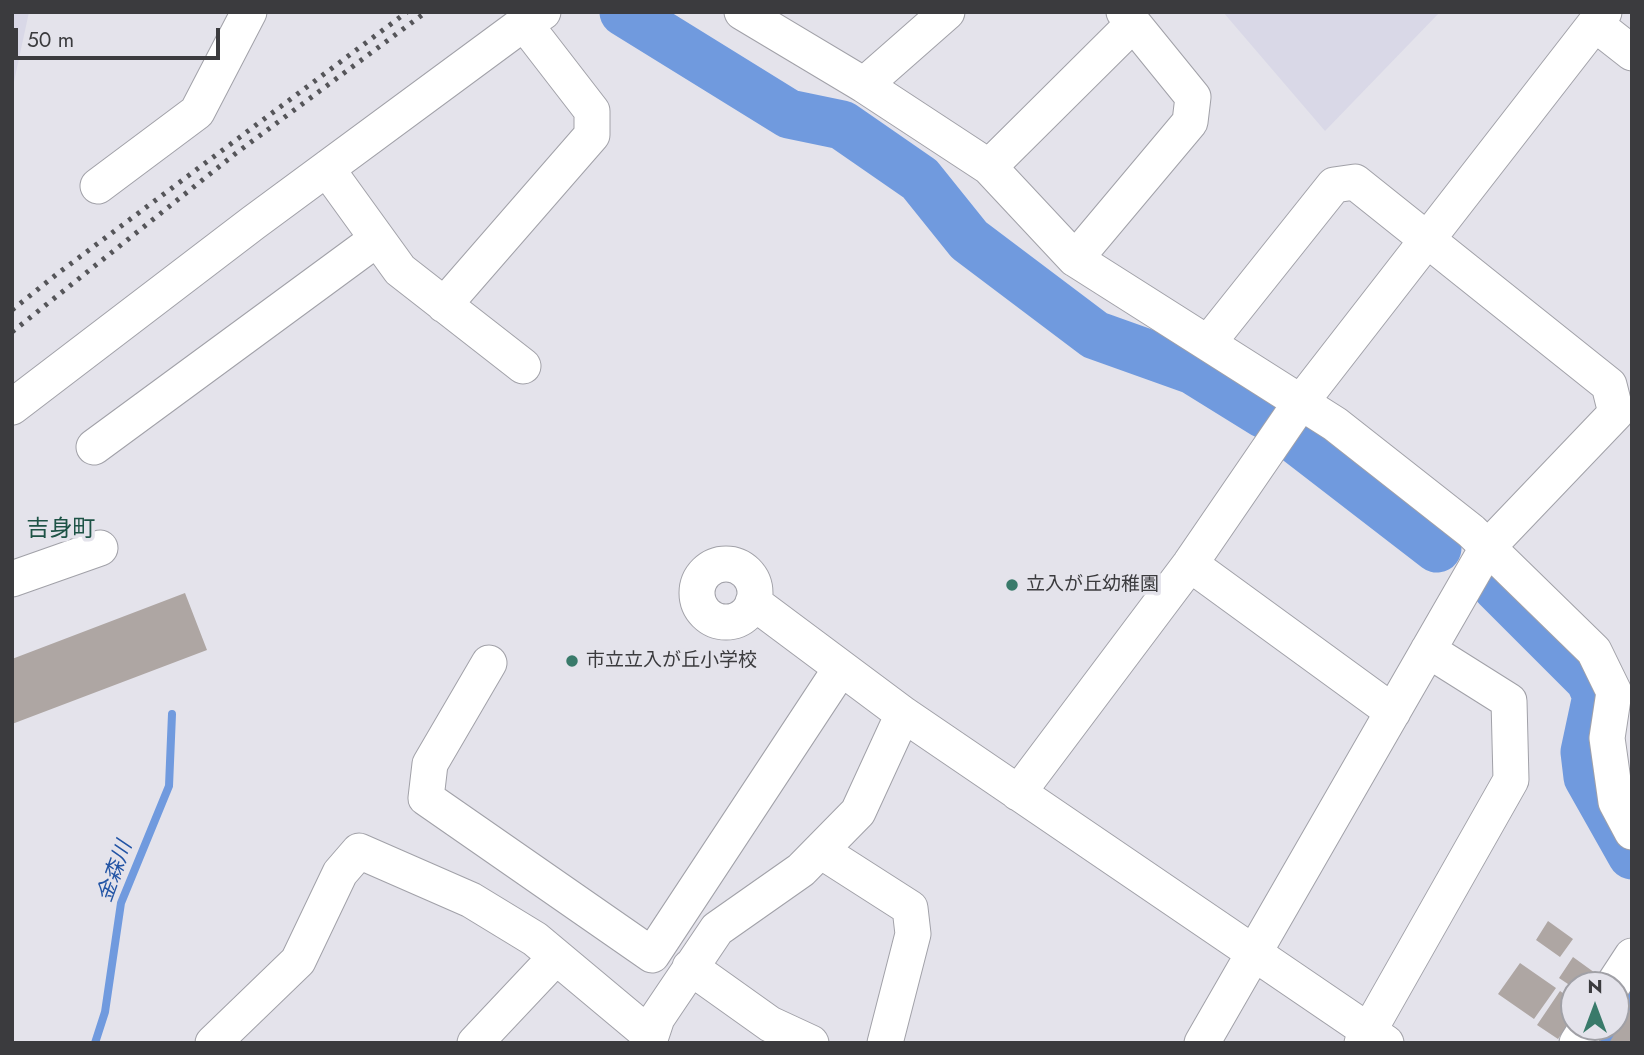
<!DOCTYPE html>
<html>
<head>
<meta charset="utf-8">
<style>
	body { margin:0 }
	#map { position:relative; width:1644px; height:1055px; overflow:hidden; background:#e4e3eb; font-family:Jost,sans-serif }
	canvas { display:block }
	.frame { position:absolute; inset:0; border:14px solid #3b3b3e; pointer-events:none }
	.north { position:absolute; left:1560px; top:971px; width:70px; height:70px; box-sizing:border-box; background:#e4e3eb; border:2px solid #a0a0a6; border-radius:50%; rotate:0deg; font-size:19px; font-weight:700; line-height:28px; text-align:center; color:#3b3b3e }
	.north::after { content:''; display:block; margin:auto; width:24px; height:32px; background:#397a6a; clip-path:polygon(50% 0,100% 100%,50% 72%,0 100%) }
	.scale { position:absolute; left:14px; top:28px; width:206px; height:32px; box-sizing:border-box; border:4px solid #3b3b3e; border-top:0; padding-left:9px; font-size:21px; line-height:24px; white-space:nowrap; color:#3b3b3e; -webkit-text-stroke:5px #e4e3eb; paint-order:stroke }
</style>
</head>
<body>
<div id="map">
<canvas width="1644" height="1055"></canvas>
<div class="frame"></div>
<div class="north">N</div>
<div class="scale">50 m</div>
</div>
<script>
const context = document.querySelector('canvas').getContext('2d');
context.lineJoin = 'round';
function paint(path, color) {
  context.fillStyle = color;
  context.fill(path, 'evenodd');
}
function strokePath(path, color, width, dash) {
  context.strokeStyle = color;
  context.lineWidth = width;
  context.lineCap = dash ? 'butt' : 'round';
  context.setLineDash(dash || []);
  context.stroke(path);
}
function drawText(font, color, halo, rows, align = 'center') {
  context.font = font + ' Jost,"Noto Sans JP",sans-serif';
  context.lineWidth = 7;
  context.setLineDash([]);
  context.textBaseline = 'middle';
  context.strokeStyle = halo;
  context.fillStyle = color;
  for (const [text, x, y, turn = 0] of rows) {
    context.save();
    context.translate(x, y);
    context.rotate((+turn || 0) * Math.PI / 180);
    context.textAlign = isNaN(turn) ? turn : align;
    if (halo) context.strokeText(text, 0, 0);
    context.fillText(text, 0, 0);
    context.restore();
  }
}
paint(new Path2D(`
	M12 12H29L12 91Z
	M1223 12H1440L1325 131Z`), '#d9d8e7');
strokePath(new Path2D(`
	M95 1043 105 1012 121 903 169 786 172 714`), '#709ade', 8);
strokePath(new Path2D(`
	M624 12 789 114 842 125 920 179 969 240 1095 335 1193 370 1264 414
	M1297 440 1437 548
	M1497 587 1590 680 1597 696 1585 752 1588 777 1632 855
	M1616 1022 1632 996`), '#709ade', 49);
paint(new Path2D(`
	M185 593 207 650 12 724V659Z
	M1548 921 1573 939 1560 957 1536 940Z
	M1573 957 1602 978 1596 985H1574V988L1559 978Z
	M1520 963 1556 988 1534 1019 1498 994Z
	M1560 991 1574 1001V1016L1558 1039 1537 1025Z
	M1629 1010 1632 1011V1039L1629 1043H1609Z`), '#aea6a3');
const minor = new Path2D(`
	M742 12 864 85 989 167 1075 259 1335 424 1471 531 1594 651 1614 692 1607 738 1616 802 1632 832
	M1595 24 1632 53
	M864 85 947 12
	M989 167 1133 24
	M327 169 400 270 523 366
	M98 186 197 112 249 12
	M1075 259 1190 122 1193 97 1124 12
	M444 305 592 135V111L524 23
	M12 407 253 223 524 23 543 12
	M94 447 377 239
	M1190 564 1393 712
	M697 593a29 29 0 1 1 58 0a29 29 0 1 1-58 0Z
	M12 579 100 548
	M753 602 903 714
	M489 663 430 764 426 798 652 955 841 668
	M1018 793 1190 564 1301 402 1604 12
	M821 851 910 908 913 934 885 1043
	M690 967 770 1024 811 1043
	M1613 985 1632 956
	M213 1043 298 961 340 873 359 851 471 900 535 939 651 1036 657 1018 717 929 801 870 858 812 903 714 1386 1043
	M475 1043 556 957
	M1202 1043 1487 548 1616 413 1609 385 1355 182 1334 185 1208 343
	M1362 1043 1511 780 1509 701 1428 650
	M1577 1043 1587 1027`);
strokePath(minor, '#a1a1a8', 37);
strokePath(minor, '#fff', 35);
strokePath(new Path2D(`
	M12 310 57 274 407 12
	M12 332 235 154 426 12`), '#555559', 5, [3.5, 7]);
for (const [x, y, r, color] of [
	[1012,585,7,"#397a6a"],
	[572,661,7,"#397a6a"]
]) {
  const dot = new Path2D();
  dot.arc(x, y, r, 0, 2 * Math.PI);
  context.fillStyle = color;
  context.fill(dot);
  strokePath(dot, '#e4e3eb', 2.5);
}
drawText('19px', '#3b3b3e', '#e4e3eb', [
	["立入が丘幼稚園",1026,585],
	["市立立入が丘小学校",586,661]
], 'left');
drawText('italic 21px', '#2254a5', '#e4e3eb', [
	["金森川",116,872,-70]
]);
drawText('23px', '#1e5346', '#e4e3eb', [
	["吉身町",61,530]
]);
</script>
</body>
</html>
